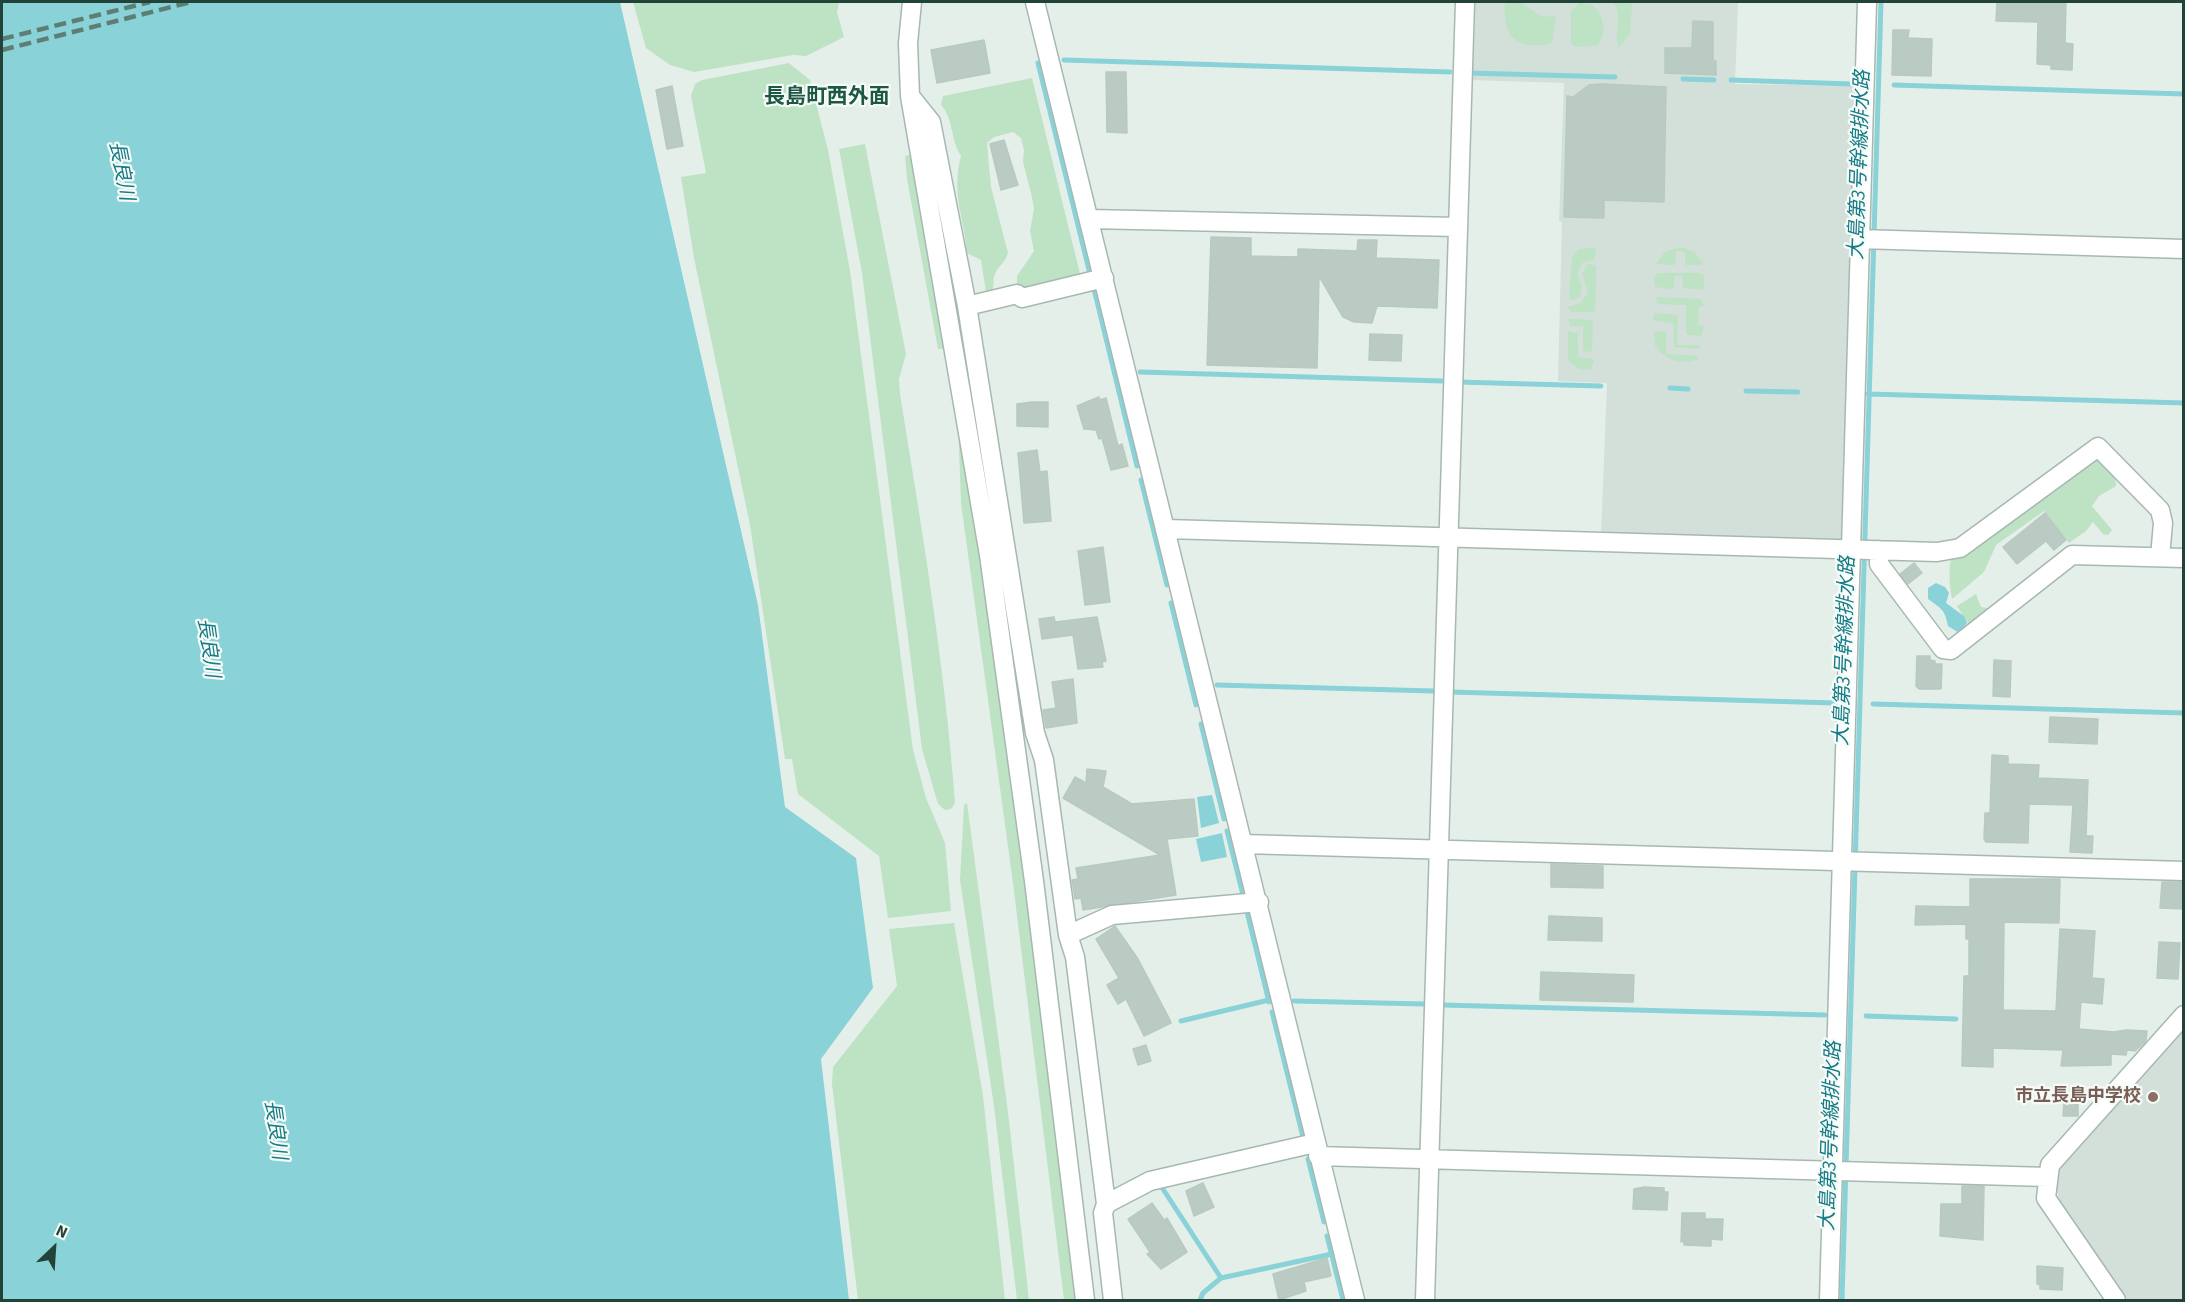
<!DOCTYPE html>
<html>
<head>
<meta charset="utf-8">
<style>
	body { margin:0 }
	#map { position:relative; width:2185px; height:1302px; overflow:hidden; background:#e5efea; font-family:"Source Sans 3",sans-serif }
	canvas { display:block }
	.frame { position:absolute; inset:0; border:3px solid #224338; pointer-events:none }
	.north { position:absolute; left:24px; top:1218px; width:60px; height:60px; -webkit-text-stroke:4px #f6fbf8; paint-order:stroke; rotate:25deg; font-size:16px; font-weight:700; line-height:24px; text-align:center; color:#224338 }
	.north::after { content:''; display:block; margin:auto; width:21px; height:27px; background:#224338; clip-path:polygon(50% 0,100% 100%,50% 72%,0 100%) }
</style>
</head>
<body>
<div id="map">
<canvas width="2185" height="1302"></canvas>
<div class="frame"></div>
<div class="north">N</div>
</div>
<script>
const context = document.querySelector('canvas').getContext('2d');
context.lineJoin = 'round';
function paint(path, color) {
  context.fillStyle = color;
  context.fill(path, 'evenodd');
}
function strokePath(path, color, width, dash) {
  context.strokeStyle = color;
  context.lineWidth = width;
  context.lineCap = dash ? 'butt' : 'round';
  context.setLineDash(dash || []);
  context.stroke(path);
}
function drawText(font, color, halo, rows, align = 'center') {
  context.font = font + ' "Source Sans 3","Noto Sans JP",sans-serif';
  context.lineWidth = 4.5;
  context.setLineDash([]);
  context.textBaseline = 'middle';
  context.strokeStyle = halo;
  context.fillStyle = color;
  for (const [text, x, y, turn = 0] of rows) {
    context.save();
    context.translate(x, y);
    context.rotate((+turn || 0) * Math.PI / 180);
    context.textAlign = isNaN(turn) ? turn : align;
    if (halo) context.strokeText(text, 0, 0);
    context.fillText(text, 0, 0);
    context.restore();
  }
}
paint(new Path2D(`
	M1475 2H1738L1735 84 1857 86 1845 539 1601 536 1607 383 1558 381 1562 222 1559 221 1564 83 1469 80 1473 64Z
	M2183 1029V1300H2128L2059 1199 2056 1186 2057 1177 2062 1166Z`), '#d3dfd9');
paint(new Path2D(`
	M633 2H839L837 12 844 37 806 56 793 55 694 72 670 65 646 48Z
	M1505 2H1520L1542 17 1554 16 1556 18 1552 43C1546 46 1540 45 1533 45 1506 44 1504 23 1505 2Z
	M1613 2 1632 4 1630 34 1619 47C1612 31 1625 16 1613 2Z
	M1579 3 1593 5C1603 15 1609 36 1596 46L1577 47 1571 44V11Z
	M789 63 810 80 828 150 850 271 913 750 926 798 945 843 951 911 888 918 879 856 798 794 792 759H785L750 525 694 258 681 177 706 173 691 96 695 84 702 80Z
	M1032 78 1081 278 1025 291 1023 287 1017 289V276L1034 251 1030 231 1034 209 1032 197 1023 162 1024 150 1021 138 1013 132 994 137 987 143 991 187 1008 253C1005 263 998 266 995 274 992 281 995 287 991 294L986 292 981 260 967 253C964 217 951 193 961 156 950 139 954 119 941 105L943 96Z
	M865 144 906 354 899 379 900 394C922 530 945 666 955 803L951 809 945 810 938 804 922 749 862 273 839 149Z
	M911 155 946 349H938L907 179 905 156Z
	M1680 247 1693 251 1703 263 1701 265H1685V252L1676 251 1675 265 1656 264 1665 252Z
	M1594 248 1596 249 1594 260 1583 262 1577 274 1582 287 1580 297 1572 300 1569 299 1572 257 1579 249Z
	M1587 265 1592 264 1596 267 1595 309 1594 312H1571L1568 307 1581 303 1588 292 1582 274Z
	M1658 273H1700L1704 275V287L1702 290 1683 288 1682 276H1675L1673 289 1655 287 1654 278Z
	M1656 297 1701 299 1704 306H1699L1698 325 1704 326 1701 336 1686 334V305L1657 304Z
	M1655 313 1678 315 1677 345H1699L1700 349 1674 347 1673 323 1653 320Z
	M1569 319 1593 320 1592 352 1583 351V326H1570Z
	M1568 331 1578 333V357L1594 359 1591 370 1579 369 1568 360Z
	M1654 331 1666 332V354L1698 356V359C1682 365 1665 360 1655 346Z
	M958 419C1010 711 1040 1007 1077 1300H1064L1013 883 961 503Z
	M2094 460C2105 462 2117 475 2116 486L2099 496 2092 506 2112 530 2108 535 2103 534 2093 522 2086 531 2069 543 2044 511 1996 545 1984 572 1952 599C1950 586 1948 572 1951 559L1963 554Z
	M1976 594 1981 607 1992 609 1969 625 1957 606Z
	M967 803 1008 1112 1029 1300H1017L994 1106 960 880 964 805Z
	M954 923 983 1096 1005 1300H858L832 1084 833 1067 897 986 889 929Z`), '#bde2c4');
paint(new Path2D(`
	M2 2H620L758 605 785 807 856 858 873 988 821 1059 849 1300H2Z
	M1936 583 1945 587 1949 593 1946 603 1964 616 1967 623 1959 633 1948 626C1945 610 1942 609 1928 599V588Z
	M1212 795 1219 823 1201 828 1197 797Z
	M1222 833 1227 857 1201 862 1196 839Z`), '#89d2d8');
strokePath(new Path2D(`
	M1064 60 1450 72
	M1038 63 1090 274
	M1469 73 1615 77
	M1683 79 1714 80
	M1731 80 1852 84
	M1894 85 2184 94
	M1094 289 1137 466
	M1140 372 1442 381
	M1458 382 1601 386
	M1670 388 1688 389
	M1746 391 1798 392
	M1868 394 2184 403
	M1141 480 1167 585
	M1171 603 1196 705
	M1217 685 1433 691
	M1450 692 1835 703
	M1873 704 2184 713
	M1201 724 1224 819
	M1227 831 1243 895
	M1247 912 1269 1002
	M1294 1001 1424 1004
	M1442 1005 1825 1015
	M1272 1012 1303 1137
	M1866 1016 1956 1019
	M1181 1021 1269 1000
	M1308 1159 1324 1222
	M1161 1186 1221 1278 1332 1254
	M1327 1236 1343 1300
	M1200 1300 1203 1293 1221 1278
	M1842 1300 1881 2`), '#89d2d8', 5);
const building = new Path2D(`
	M1997 2H2066L2065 43 2073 44 2072 70 2051 69V65L2037 64 2038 22 1996 21Z
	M1693 21 1713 22V61H1716V75L1665 73V48H1692Z
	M1893 30H1909L1908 38 1932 39 1931 76 1892 75Z
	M984 40 990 73 937 83 931 50Z
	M1106 72H1126L1127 133 1107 132Z
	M1601 84 1666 87 1664 202 1604 200V218L1564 217 1567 96 1573 97 1589 85Z
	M672 86 683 146 667 149 656 90Z
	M1004 140 1018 185 1001 190 990 144Z
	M1211 237 1251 238V256L1298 257V249L1357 251 1358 240H1377L1376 258 1439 260 1437 308 1377 306 1372 323 1354 322 1343 317 1319 276 1317 368 1207 365Z
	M1370 334 1402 335 1401 361 1369 360Z
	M1099 397 1100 400 1106 398 1118 446 1122 444 1128 466 1111 470 1102 438 1099 439 1096 430 1084 429 1077 406Z
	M1032 402H1048V427L1017 426V404Z
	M1037 450 1040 472 1047 471 1051 521 1024 523 1018 453Z
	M2045 513 2066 540 2054 550 2046 541 2017 564 2003 547Z
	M1103 547 1110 602 1085 605 1078 551Z
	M1914 563 1922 573 1908 584 1900 574Z
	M1054 617 1055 622 1097 617 1106 661 1102 662 1103 667 1078 669 1073 635 1042 639 1039 619Z
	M1917 656H1930V660L1935 661V664H1942L1941 689H1919L1916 686Z
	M1994 660 2011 661 2010 697 1993 696Z
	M1073 679 1077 723 1046 728 1043 710 1056 708 1052 682Z
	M2050 717 2098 719 2097 744 2049 742Z
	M1992 755 2008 756V764L2039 765 2038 778 2088 780 2086 836H2093L2092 853 2070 852 2073 805 2029 804 2028 843 1986 842 1984 839 1985 813H1990Z
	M1087 769 1106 771 1103 787 1132 804 1194 799 1198 836 1167 839 1176 895 1083 910 1081 898 1075 899 1072 880 1078 879 1076 868 1160 855 1063 798 1075 777 1086 783Z
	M1551 864 1603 866V888L1551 887Z
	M1970 879H2060L2059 923 2004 922 2003 1010 2056 1011 2060 929 2095 931 2092 978 2104 979 2102 1004 2081 1002 2079 1029 2114 1032 2126 1030 2147 1031 2146 1040 2143 1044 2135 1051 2127 1050 2126 1055 2111 1054V1065L2061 1066 2063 1050 1993 1048V1067L1962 1066 1964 976H1969V939H1966V924L1915 925 1916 906 1970 907Z
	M2162 882H2184V909L2160 908Z
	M1549 916 1602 918V941L1548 940Z
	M1115 926 1138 959 1170 1020 1171 1023 1144 1036 1126 999 1118 1004 1107 985 1119 978 1096 939Z
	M2159 942 2180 943 2178 979 2157 978Z
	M1541 972 1634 975 1633 1002 1540 1000Z
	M1146 1045 1151 1061 1138 1065 1133 1049Z
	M2064 1101 2078 1102V1116H2063Z
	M1203 1183 1214 1207 1194 1216 1186 1191Z
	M1962 1186H1984L1983 1240 1940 1236 1941 1204H1962Z
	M1644 1187 1664 1188V1192H1668L1667 1210 1633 1209 1634 1189Z
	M1152 1203 1164 1220 1167 1218 1187 1252 1161 1269 1147 1254 1150 1252 1128 1219Z
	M1682 1213H1705V1219H1723L1722 1240 1711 1239V1246L1684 1245V1241L1681 1242Z
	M1327 1258 1331 1276 1304 1282 1306 1291 1279 1300 1273 1274Z
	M2037 1266 2063 1268 2062 1290 2040 1289V1285L2037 1284Z`);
paint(building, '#bacbc3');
strokePath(building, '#b7cac0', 1.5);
const minor = new Path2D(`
	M912 2 908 43 910 96 989 555 1034 881 1085 1300
	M1035 2 1355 1300
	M911 97 931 122 967 306 1035 733 1044 760 1068 935 1075 957 1106 1204 1103 1213 1113 1300
	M1089 219 1457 227
	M1860 239 2184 249
	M967 306 1017 294 1022 298 1104 278
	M1167 529 1937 552 1960 548 2098 447 2160 510 2163 523 2160 557
	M1879 550V564L1943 649 1951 650 2072 555 2184 558
	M1243 844 2184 871
	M1068 935 1112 915 1259 902
	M1318 1156 2047 1177
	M1106 1204 1150 1181 1315 1143
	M1425 1300 1465 2
	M1829 1300 1867 2
	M2116 1300 2046 1198 2050 1165 2184 1015`);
strokePath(minor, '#a7b8b1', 21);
strokePath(minor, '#fff', 18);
strokePath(new Path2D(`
	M2 39 150 2
	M2 50 191 2`), '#5d7e73', 4.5, [12, 6]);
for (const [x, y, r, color] of [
	[2153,1097,6,"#8d6e63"]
]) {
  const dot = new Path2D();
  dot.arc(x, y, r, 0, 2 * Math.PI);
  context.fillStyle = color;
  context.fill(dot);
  strokePath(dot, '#f6fbf8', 2);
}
drawText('bold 18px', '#785e54', '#f6fbf8', [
	["市立長島中学校",2141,1097]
], 'right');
drawText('italic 20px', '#167b86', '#f6fbf8', [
	["大島第3号幹線排水路",1861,165,-88],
	["長良川",120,171,79],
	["長良川",207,648,82],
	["大島第3号幹線排水路",1846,651,-88],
	["長良川",274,1130,82],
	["大島第3号幹線排水路",1832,1136,-88]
]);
drawText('bold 21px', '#1c5844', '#f6fbf8', [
	["長島町西外面",827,98]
]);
</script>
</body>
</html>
